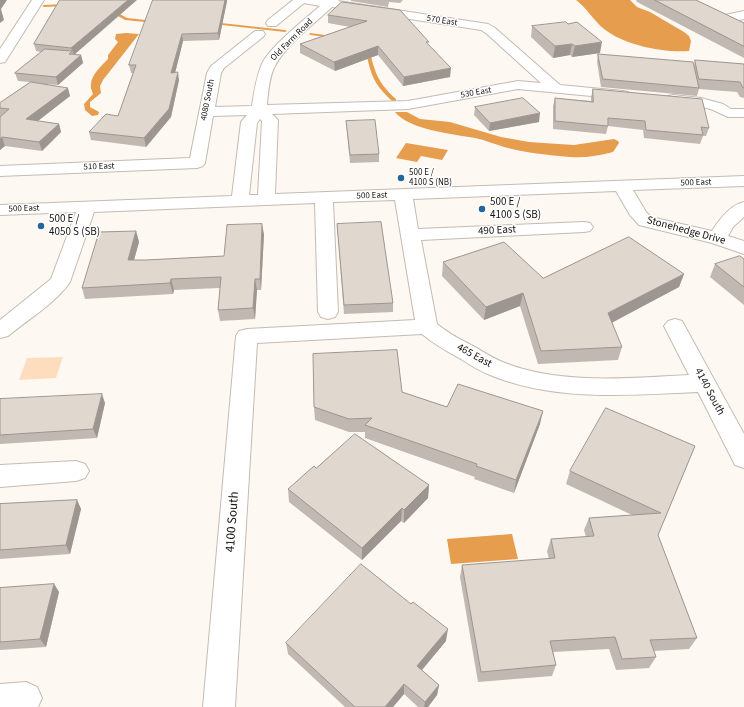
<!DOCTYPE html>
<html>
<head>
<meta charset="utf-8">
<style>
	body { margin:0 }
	canvas { display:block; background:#fef8f3 }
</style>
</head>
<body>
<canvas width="744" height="707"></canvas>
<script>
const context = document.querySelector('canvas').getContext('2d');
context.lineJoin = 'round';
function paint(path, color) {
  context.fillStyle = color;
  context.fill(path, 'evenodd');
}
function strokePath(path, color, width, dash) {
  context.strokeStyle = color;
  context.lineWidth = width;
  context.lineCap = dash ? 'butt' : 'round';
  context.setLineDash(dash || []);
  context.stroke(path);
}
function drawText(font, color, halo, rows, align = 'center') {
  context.font = font + ' "Source Sans 3",sans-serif';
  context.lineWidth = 3;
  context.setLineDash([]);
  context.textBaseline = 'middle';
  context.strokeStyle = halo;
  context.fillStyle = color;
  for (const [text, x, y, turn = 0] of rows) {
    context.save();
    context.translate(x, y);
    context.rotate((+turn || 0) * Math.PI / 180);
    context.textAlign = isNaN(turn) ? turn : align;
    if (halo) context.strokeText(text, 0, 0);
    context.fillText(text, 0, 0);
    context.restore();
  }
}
paint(new Path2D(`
	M63 357 56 378 19 380 27 358Z`), '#fdddbe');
paint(new Path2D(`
	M576 0H630L637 7 650 12 684 32 689 36 691 41 689 51C663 53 624 45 604 29 593 20 587 8 576 0Z
	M126 33 139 34 103 80 100 86 101 93 90 102V107L99 112 98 115 92 116 85 110 84 104 93 94C92 91 90 87 91 84 91 75 102 65 108 59V55L118 42 115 39 116 34Z
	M395 112H407L420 119 450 122 501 137 529 142 574 145 614 139 618 141 619 143 613 152C598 156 585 158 570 157 548 155 525 153 504 147 494 144 485 140 475 138 453 134 409 130 395 112Z
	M406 143 448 150 442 160 421 156 417 162 396 158Z
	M512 534 518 559 451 564 447 539Z`), '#e69d4d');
paint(new Path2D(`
	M65 4H66V6L44 7 42 6 44 5Z
	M111 10H113L127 18 155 21 157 22 155 23 125 20 111 12Z
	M212 22 285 30 287 31 285 32 213 24H212Z
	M310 33 332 36 334 37 332 38 311 35 309 34Z
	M366 48 369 49C375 72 377 82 396 99V101H392C378 88 372 79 368 61 367 56 365 52 366 48Z`), '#e69d4d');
const minor = new Path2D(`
	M32 0H44L5 62 0 63V49Z
	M293 0H339L338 1 488 24 495 28 560 85 623 91 628 92 630 95 628 98 623 99 518 89 408 109 272 114 278 120 275 194 744 176V186L633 190 646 212 651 217 712 231C719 220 730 205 744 202V217L733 227 728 236 744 241V254L712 243 639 225 630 215 616 191 413 199 418 229 584 222 590 223 593 227 590 231 584 232 421 240 437 324C448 333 461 340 473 346 484 352 494 359 505 363 561 385 631 378 689 375L664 326 668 321 675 319 682 321 744 434V468L735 465 698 392C629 395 556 402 490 375 480 371 470 365 461 359 448 352 434 344 422 334L257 343 235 707H203L236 336 239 331 247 329 415 320 395 200 333 202 338 312 335 317 328 319 321 317 318 312 315 203 94 212 70 282C57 302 26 321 8 336L0 338V320L51 279 76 212 0 215V205L232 196 241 122 247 115 213 116 205 163 203 166 197 168 0 176V166L190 158 207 73 211 66 255 31H263L265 34 263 37 224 68 221 73 215 107 252 106C254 92 256 79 261 66 268 48 304 20 320 6L304 3 276 26H268L266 23 268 20ZM332 7 481 30 487 34 541 83 518 81 408 101 267 105C268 93 269 77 275 66 285 46 315 23 332 7ZM260 119 262 121 258 195H249L257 123Z
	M744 11V19L724 23 720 22 718 19 720 16Z
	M673 95 701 98 723 104 731 109H744V117H728L713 110 700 106 668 102 666 99 668 96Z
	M76 461 85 464 89 471 85 478 76 481 0 487V465Z
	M26 682 37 687 42 698 38 707H0V684Z`);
strokePath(minor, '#c4bbb2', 2);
paint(minor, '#fff');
paint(new Path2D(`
	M60 0 74 55H81L83 63 58 85 45 84 70 96 37 121 59 124 61 132 42 151 5 146 0 150 1 116H0V103L30 82 18 81 15 73 41 52 36 51 34 44Z
	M351 0H403L400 3 389 2 388 7 351 1Z
	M636 0H696L744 23V58L637 2Z
	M227 1 219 40 183 41 175 73 179 80 171 117 146 147 91 140 89 132 118 116 133 73H131L129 65Z
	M342 2 429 46 450 77 403 86 378 55 335 71 300 53V44L350 27 328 23V15Z
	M532 26 600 53 572 57 570 55 553 58 531 37Z
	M598 54 694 66 695 60 744 64V98L740 97 737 92 699 89 697 96 601 87 597 62Z
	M593 89 709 128 706 136H703L700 144 644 138 643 130 608 126 606 134 553 129V106L555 98 591 101V97Z
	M475 107 539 122 489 131 474 115Z
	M346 121 379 154V162L350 163Z
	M337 224 393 303V312L344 314Z
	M136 231 139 242 134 260H146L224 256 264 234 261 290H257L255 319 220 321 218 310 220 288 174 290 173 294 85 299 82 288Z
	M744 259V305L710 277 715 264Z
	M443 262 543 278 684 274 679 287 611 322 622 347 618 360 538 364 520 306 484 320 442 276Z
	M402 392 447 407 540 424 514 493 474 479 475 477 365 438V432H349L315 420 314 407Z
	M0 399 105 403 97 438 0 444Z
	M695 446 658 535 697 638 689 649 654 651 656 657 649 668 616 670 609 649 553 652 556 665 552 676 478 682 460 577 462 565 549 559 547 551 551 539 586 537 584 530 589 518 632 515 566 484 570 471Z
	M316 468 429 485 428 498 404 523 401 521 362 560 289 502 288 489Z
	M77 500 81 509 70 554 0 559V504Z
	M54 584 59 592 46 647 0 650V588Z
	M446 641 422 670 439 685 437 695 428 707H418L404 694 393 707H345L288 654 286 643Z`), '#c1b9b1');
paint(new Path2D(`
	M0 0H7L1 9 4 20 0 23Z
	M128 0H137L74 55 71 48Z
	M225 0H227V1L219 40 218 33Z
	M182 34 183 41 173 81 171 73Z
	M602 42 600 53 572 57 575 46Z
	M572 44 570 55 553 58 555 46Z
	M378 46V55L335 71 334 62Z
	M81 55 83 63 58 85 56 77Z
	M451 68 450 77 403 86 404 77Z
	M178 72 179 80 171 117 146 147 144 138Z
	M68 88 70 96 29 128 26 119Z
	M540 113 539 122 489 131 490 123Z
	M59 124 61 132 42 151 39 142Z
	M2 137 5 146 0 150V139Z
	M262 224 264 234 261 290 260 279Z
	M136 231 139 242 131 271 128 260Z
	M684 274 679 287 604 327 608 313Z
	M171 279 174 290 173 294 170 283Z
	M255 279 257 290 255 319 253 308Z
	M523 293 520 306 484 320 486 307Z
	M102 394 105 403 97 438 93 429Z
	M543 411 540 424 514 493 516 480Z
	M429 485 428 498 404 523V510Z
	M77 500 81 509 70 554 66 545Z
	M402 508 401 521 362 560V548Z
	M54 584 59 592 46 647 40 639Z
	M448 629 446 641 416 677 417 666Z
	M404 684V694L393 707H385Z
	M439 685 437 695 428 707H424L425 702Z`), '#9d9690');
const building = new Path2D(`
	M60 0H128L71 48 34 44Z
	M153 0H225L218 33 182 34 171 73 178 72 169 109 144 138 89 132 106 114 118 116 136 65H129Z
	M655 0H696L744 23V46Z
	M342 2 400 10 429 42H426L451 68 404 77 378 46 334 62 300 44 367 21 328 15Z
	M566 22 568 24 577 22 602 42 575 46 572 44 555 46 532 26Z
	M45 49 72 51 69 54 81 55 56 77 15 73Z
	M598 54 693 62 699 88 603 79Z
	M695 60 744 64V88H743L740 82 699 79Z
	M31 82 68 88 26 119 59 124 39 142 2 137 0 139V117L9 109 0 108V103Z
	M593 89 702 99 709 128 701 127 703 135 646 130 645 121 608 118V126L555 121V98L593 102Z
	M523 98 540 113 490 123 475 107Z
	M375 120 379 154 350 155 346 121Z
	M381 222 393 303 344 305 337 224Z
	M262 224 260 279H255L253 308 218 310 221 277 171 279 170 283 82 288 99 232 136 231 128 260H146L224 256 227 225Z
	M629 237 684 274 608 313 622 347 541 351 523 293 486 307 443 262 504 242 543 278Z
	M740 256 744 259V287L715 264Z
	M397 350 402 392 447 407 458 384 543 411 516 480 476 466 477 464 365 425 372 418 349 419 314 407 313 354Z
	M102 394 93 429 0 435V399Z
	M606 408 695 446 658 535 697 638 650 640 656 657 622 659 615 637 550 641 556 665 481 672 462 565 555 558 551 539 594 536 589 518 661 513 570 471Z
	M355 434 429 485 404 510 402 508 362 548 288 489 314 466 316 468Z
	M77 500 66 545 0 550V504Z
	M361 564 411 604 413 602 448 629 417 666 439 685 425 702 404 684 385 707H355L286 643Z
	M54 584 40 639 0 642V588Z`);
paint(building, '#e0d7ce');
strokePath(building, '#9d9690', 1);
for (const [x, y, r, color] of [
	[401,178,4,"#22669b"],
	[482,209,4,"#22669b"],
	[41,226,4,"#22669b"]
]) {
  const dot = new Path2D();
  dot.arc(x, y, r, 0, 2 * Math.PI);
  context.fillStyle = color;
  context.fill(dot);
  strokePath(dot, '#fff', 1.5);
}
drawText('9px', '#161310', '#fff', [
	["570 East",442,21,9],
	["Old Farm Road",292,40,-45],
	["530 East",476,93,-10],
	["4080 South",208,100,-79],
	["510 East",99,167,-2],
	["500 East",696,183,-2],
	["500 East",372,196,-2],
	["500 East",24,209,-2]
]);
drawText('9px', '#161310', '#fff', [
	["500 E /",409,173],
	["4100 S (NB)",409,183]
], 'left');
drawText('11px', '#161310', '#fff', [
	["500 E /",490,203],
	["4100 S (SB)",490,216],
	["500 E /",49,220],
	["4050 S (SB)",49,233]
], 'left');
drawText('11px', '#161310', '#fff', [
	["490 East",497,231,-3],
	["Stonehedge Drive",686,231,15],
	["465 East",474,356,29],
	["4140 South",709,392,62]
]);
drawText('13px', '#161310', '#fff', [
	["4100 South",233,522,-86]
]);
</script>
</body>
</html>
